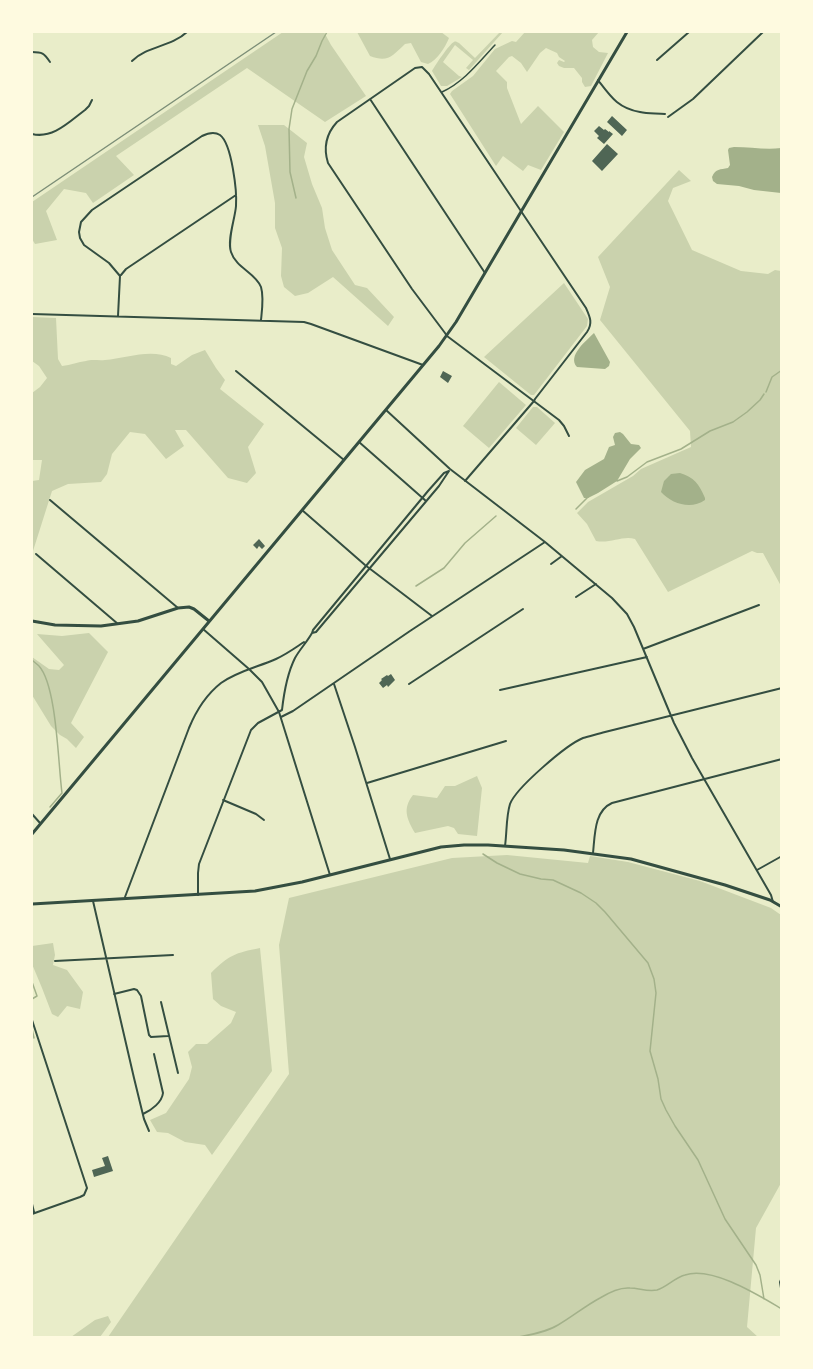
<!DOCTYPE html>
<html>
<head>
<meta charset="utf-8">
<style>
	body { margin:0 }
	#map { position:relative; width:813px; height:1369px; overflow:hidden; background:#e9edc9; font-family:"Roboto Condensed",sans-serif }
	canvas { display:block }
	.frame { position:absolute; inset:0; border:33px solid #fefae0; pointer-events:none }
</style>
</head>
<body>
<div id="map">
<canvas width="813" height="1369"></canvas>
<div class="frame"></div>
</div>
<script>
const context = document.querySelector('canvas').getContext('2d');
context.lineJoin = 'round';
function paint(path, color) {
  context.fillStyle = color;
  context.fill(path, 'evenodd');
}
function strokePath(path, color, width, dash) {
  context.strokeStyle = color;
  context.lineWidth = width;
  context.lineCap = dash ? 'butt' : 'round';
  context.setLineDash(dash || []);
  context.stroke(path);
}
paint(new Path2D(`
	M283 32H324L331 45 366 96 325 122 247 68 116 156 134 175 93 203 86 193 64 189 46 211 57 240 35 244 32 239V202Z
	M357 32H441L449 38C445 48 437 60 428 64L421 62 411 43 405 44C392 56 388 63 370 56Z
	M500 32H503L469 70 466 68 473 60 455 45 443 62 459 76 462 77 447 86H441L432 71C434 67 450 43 454 42 455 41 457 42 459 43L475 58Z
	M525 32H599L592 40 593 47 599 52 608 53 591 86 585 87 582 82V78L574 68H564L559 66 557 63 559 60 564 62 565 61 559 57 557 53 546 48 540 53 527 72 521 63 512 56 509 57 496 71 507 82V88L521 124 538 106 564 132 541 170 528 165 523 171 503 156 496 166 450 94 452 91 473 76 495 49 512 41 516 42Z
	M258 125H284L307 143 304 157 312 184 322 208 325 228 332 250 355 285 367 288 394 317 388 326 333 277 308 293 295 296 284 287 281 276 282 248 275 228V203L265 146Z
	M679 170 691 181 673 188 668 201 692 250 741 271 768 274 775 270 781 271V586L763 553H757L752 551 668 592 635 539C623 535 610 544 596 541L587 524 577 513 588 502 633 476 641 469 691 447 690 431 600 320 610 287 598 257Z
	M564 283 588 319 587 326 534 395H531L484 357Z
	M32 317 56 318 58 359 62 366C71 365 78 362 86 361 92 359 99 361 105 360 126 358 152 348 171 358V364L176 366 192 355 205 350 216 368 225 380 220 389 264 424 248 447 256 473 247 483 228 478 186 430H175L184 446 166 459 145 434 130 432 112 454 107 474 101 482 68 484 52 491 33 551 32 550V481L39 480 42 460H33L32 457V393L40 387 47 378 39 366 32 361Z
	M499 382 526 405 489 448 463 426Z
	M533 407H537L555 423 536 445 516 428Z
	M89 633 108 652 71 723 84 737 76 748 67 739 60 735 51 726 32 695V657L49 669 59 670 64 665 37 634 62 636Z
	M477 776 482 788 477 836 458 834 454 828 448 826 415 833C407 819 402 809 413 795L437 798 445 786H455Z
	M507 855 588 863 590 856 628 862 700 881 771 908 781 915V1183L756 1228 747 1327 758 1337H108L289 1074 279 945 289 898 452 858Z
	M53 943 55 955 53 965 67 970 83 992 80 1009 67 1006 58 1017 52 1014 42 988 32 964V946Z
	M260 948 272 1071 212 1155 205 1145 185 1142 168 1133 157 1132 150 1120 166 1113 189 1079 192 1067 188 1052 196 1044H207L231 1023 236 1012 221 1006 213 999 211 973C229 955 235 953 260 948Z
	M108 1316 111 1322 100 1337H71L95 1320Z`), '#cad2ad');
paint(new Path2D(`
	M734 147C750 147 766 150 781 148V193L754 190 739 186 717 184 713 181 712 177C716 168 720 170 728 168L730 165 728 150 729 148Z
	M594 333 610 362 609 366 605 369 577 367C567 356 586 341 594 333Z
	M620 432 623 434 631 444 639 445 641 448 630 459 617 481 598 493 588 498H584L576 482 585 470 604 459 609 447 615 445 613 437 615 433Z
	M680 473C694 477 699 484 705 498V500C691 510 672 504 661 492L664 481 671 474Z`), '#a3b18a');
strokePath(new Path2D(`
	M296 198 290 172 289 129 292 109 307 71 316 56 322 41 327 32
	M766 392 772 377 782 370
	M617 481 627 477 647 462 681 449 710 431 733 422 747 412 760 400 764 394
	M576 509 588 497
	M416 586 444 568 465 543 496 516
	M32 660C34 662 37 664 39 666 57 686 58 764 62 793L50 807
	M483 854 497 863 520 874 541 879 553 880 581 893 596 903 605 912 648 963 654 979 656 993 650 1051 658 1079 661 1099 666 1110 675 1126 698 1160 725 1219 756 1265 760 1275 764 1299
	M32 982 37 996 32 999
	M32 1029 34 1038
	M514 1338C528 1335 545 1333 558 1325 572 1317 585 1306 600 1298 608 1293 619 1287 630 1288 639 1288 647 1292 657 1290 667 1287 674 1278 685 1275 712 1266 758 1295 782 1309`), '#a3b18a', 1.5);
paint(new Path2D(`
	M612 116 627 130 622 136 607 122Z
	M599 126 604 130 605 129 609 132V131L613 134 604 144 597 138 599 136 594 131Z
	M607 144 618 154 602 171 592 161Z
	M443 371 452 376 448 383 440 377Z
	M259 539 265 546 262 549 259 546 257 549 253 545Z
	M391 674 395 680 388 687 387 685 383 688 379 683 382 680 381 679 387 675 388 676Z
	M108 1156 113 1171 94 1177 92 1170 105 1166 102 1158Z`), '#4f6655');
strokePath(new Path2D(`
	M442 92C464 82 479 62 495 45`), '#344e41', 1.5);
strokePath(new Path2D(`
	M32 52C42 52 44 53 50 62
	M657 60 689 32
	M132 61C147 46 171 47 187 32
	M598 80C611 97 618 108 640 112 648 114 657 113 665 114
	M370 99 485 273
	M668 117 693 99 763 32
	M32 134C53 139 69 122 85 110L89 106 92 100
	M121 275 126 269 236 195
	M32 314 304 322 311 324 423 365
	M118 316 120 276 109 263 84 245 80 238 79 232 81 222 92 210 202 136C208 133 214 131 220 135 232 144 237 192 236 206 235 219 227 240 231 252 236 268 256 273 261 287 264 297 262 310 261 320
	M236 371 344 460
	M386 410 450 469 545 542 612 598 627 614 634 627 674 723 692 758 771 895 773 902
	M359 442 426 501
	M465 481 534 401 535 399 587 332C593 323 590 317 586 308L429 74 422 67 415 68 337 122C326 134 323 147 328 163L412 289 445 333 447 336 559 420 564 426 569 436
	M50 500 178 608
	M302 510 365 565 432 616
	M36 554 118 624
	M551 564 562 556
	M576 597 596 584
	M203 629 249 669 262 682 279 712 330 875
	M312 633 316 632 439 486 449 471
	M643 649 759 605
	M334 684 355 747 390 859
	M409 684 523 609
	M500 690 647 657
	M281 717 293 711 410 631 545 542
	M32 736V744
	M367 783 506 741
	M223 800 256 814 264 820
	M32 814 40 823
	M505 846C507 832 506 817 510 804 516 788 566 745 583 738 590 736 598 734 605 732L782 688
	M593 853C595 835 594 811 612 803L782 759
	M757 870 782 856
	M198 895V873L199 864 251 730 258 723 282 710C284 692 287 674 295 658 300 649 307 642 312 633L313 630 428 491 444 473 449 471
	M125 897 189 728C196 711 207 694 221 683 238 671 258 667 276 659 287 654 295 648 304 642
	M93 901 134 1078 144 1119 149 1131
	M55 961 173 955
	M114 994 134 989 137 990 141 996 149 1035 151 1037 168 1036
	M161 1002 178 1073
	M32 1020 87 1188 84 1195 80 1197 32 1214
	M143 1114C152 1110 162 1102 163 1093L154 1054
	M32 1204 34 1212
	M782 1277 780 1282 782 1294`), '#344e41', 2);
strokePath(new Path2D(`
	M32 621 55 625 101 626 138 621 178 608 189 607 194 609 209 621
	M32 904 255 891 302 882 441 847 464 845H488L564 850 631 859 725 885 770 900 782 907`), '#344e41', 3);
strokePath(new Path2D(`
	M32 834 439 346 456 322 627 32`), '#344e41', 3);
strokePath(new Path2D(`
	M32 197 276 32`), '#7c8e77', 1.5);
</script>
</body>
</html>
